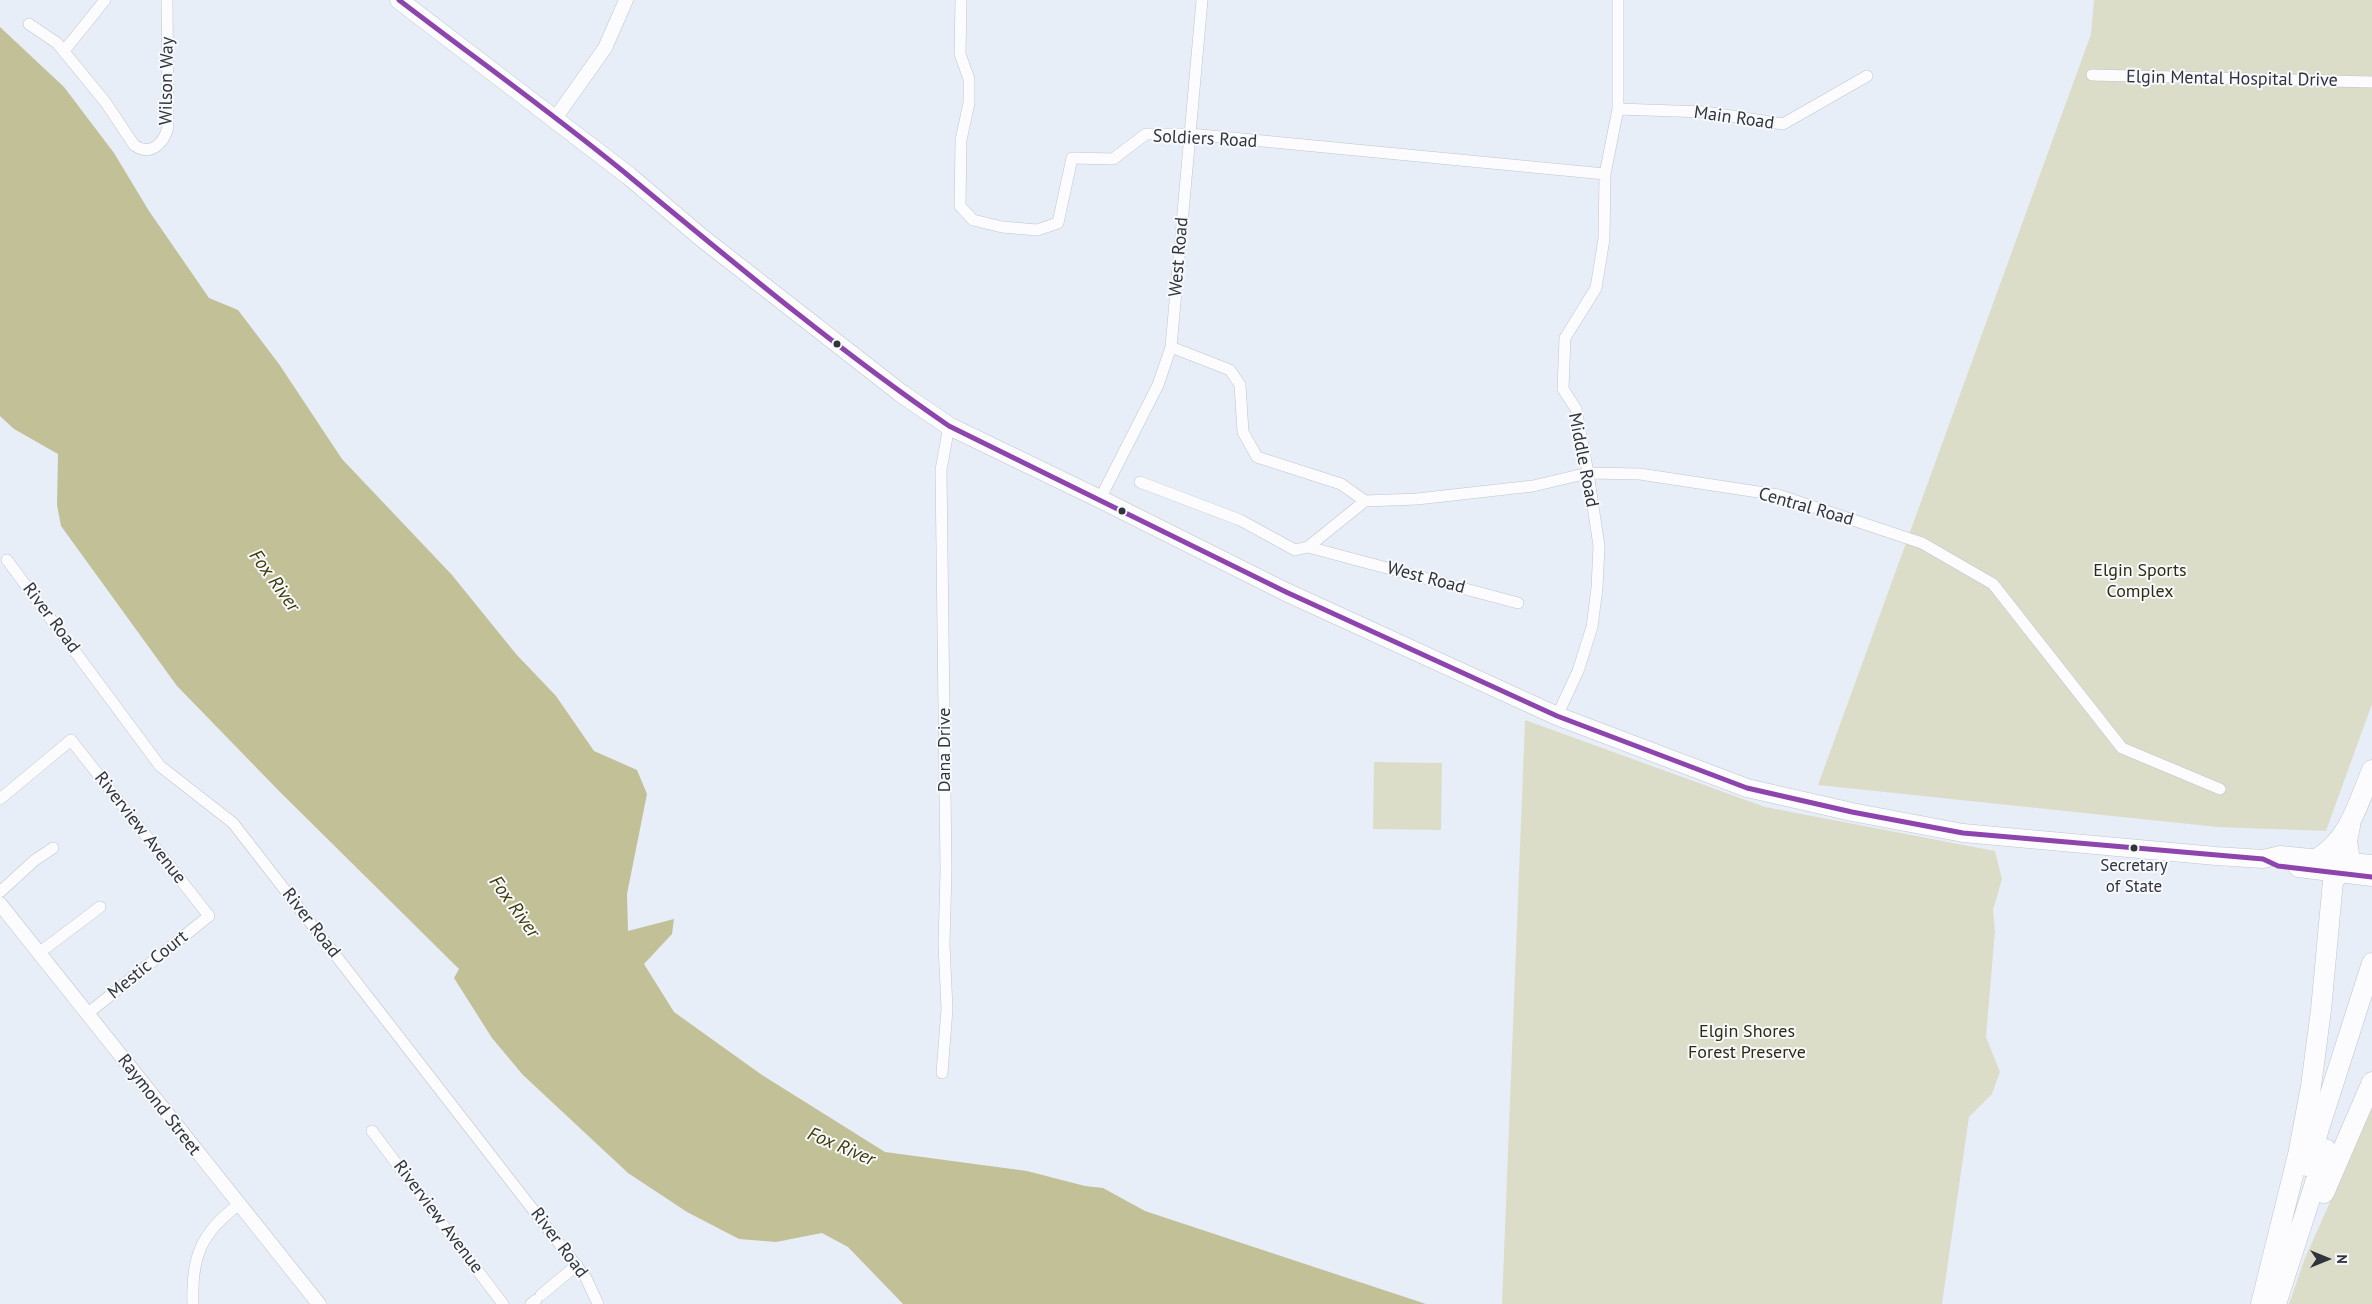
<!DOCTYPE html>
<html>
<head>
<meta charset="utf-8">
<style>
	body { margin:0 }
	#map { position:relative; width:2372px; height:1304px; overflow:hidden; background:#e8eef8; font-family:"PT Sans",sans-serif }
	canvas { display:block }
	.north { position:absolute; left:2302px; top:1234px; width:50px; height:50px; -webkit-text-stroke:4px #f7f9fc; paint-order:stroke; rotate:90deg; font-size:14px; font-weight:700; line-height:20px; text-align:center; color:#30343b }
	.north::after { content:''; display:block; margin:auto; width:18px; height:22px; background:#30343b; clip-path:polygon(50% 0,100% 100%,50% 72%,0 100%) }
</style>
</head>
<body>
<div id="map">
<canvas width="2372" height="1304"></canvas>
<div class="north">N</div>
</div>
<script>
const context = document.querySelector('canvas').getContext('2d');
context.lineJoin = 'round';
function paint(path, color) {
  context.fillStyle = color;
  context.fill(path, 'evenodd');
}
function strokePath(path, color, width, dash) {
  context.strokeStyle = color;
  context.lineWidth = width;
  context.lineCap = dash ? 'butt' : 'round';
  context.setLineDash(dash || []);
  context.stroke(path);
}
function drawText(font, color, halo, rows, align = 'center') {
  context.font = font + ' "PT Sans",sans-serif';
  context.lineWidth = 4;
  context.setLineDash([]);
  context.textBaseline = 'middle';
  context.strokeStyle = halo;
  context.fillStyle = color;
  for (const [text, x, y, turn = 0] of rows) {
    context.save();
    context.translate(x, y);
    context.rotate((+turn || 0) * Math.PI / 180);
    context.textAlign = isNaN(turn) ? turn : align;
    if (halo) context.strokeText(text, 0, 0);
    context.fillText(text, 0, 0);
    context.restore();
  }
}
paint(new Path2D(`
	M2094 0H2372V704L2326 831 2217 827 1818 785 2091 34Z
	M1525 720 1765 807 1995 851 2002 879 1993 910 1995 931 1986 1037 2000 1072 1992 1094 1969 1117 1942 1304H1502Z
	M1374 762 1442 763 1441 830 1373 829Z
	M2372 1108V1304H2289L2305 1258Z`), '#dcddc9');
paint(new Path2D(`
	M0 27 64 87 114 153 149 211 209 298 238 310 279 364 342 459 452 575 516 654 556 696 594 751 637 770 647 794 627 894 628 931 674 919 672 934 644 964 674 1012 762 1075 885 1152 1027 1171 1085 1186 1103 1188 1145 1211 1426 1304H903L848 1247 822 1233 776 1242 739 1239 687 1212 628 1173 523 1075 492 1038 454 978 459 969 280 792 177 686 61 526 57 505 58 454 14 429 0 416Z`), '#c2c097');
const minor = new Path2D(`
	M961 0 960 54 969 79V103L961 140 960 206 973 220 1002 227 1037 230 1058 223 1072 158 1113 159 1146 134H1190L1605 174
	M29 24 57 43 106 103 134 145C151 157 164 143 168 127L167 0
	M64 51 105 0
	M2092 75 2372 82
	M1618 109 1705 112 1783 124 1867 76
	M1171 347 1230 370 1240 385 1243 432 1257 457 1341 484 1365 501
	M1140 482 1240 520 1295 550 1308 547 1518 603
	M1100 499 1158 385 1171 347 1202 0
	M1308 547 1365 501 1417 499 1533 486 1588 473 1640 474 1778 495 1922 543 1993 584 2122 748 2220 789
	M7 560 160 766 233 823 586 1278 598 1304
	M1557 716 1578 671 1592 627 1597 588 1599 546 1588 473 1576 409 1563 389 1565 338 1596 288 1604 239 1605 174 1618 109V0
	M0 799 71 740 209 916 87 1014
	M0 892 35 860 53 848
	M39 953 100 907
	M942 1073 947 1009 944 944 946 871 941 470 949 426
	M372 1131 503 1304
	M541 1295 577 1265
	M193 1304C191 1257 201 1233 238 1205
	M531 1304 536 1300`);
const tertiary = new Path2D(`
	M554 120 605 48 626 0
	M0 904 319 1304`);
const primary = new Path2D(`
	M399 0 629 176 702 238 902 394 949 426 1100 499 1286 592 1557 716 1747 788 1852 812 1963 833 2216 856 2263 859 2280 855 2372 864
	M2298 868 2372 877`);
const motorway = new Path2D(`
	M2318 858C2350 838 2358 803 2372 770
	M2307 1166 2372 963
	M2324 1193 2372 1082
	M2261 1304 2298 1155 2311 1086 2321 1010 2333 881 2350 861 2347 841 2350 826
	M2276 1304 2326 1149`);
strokePath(minor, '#bfc4cb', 12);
strokePath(tertiary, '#bfc4cb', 15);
strokePath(primary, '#bfc4cb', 19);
strokePath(motorway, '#bfc4cb', 21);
strokePath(minor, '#fcfcfe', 11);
strokePath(tertiary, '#fcfcfe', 14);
strokePath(primary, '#fcfcfe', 18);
strokePath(motorway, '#fcfcfe', 20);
strokePath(new Path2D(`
	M399 0C476 59 555 115 630 177 734 263 838 350 949 426L1286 592 1557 716 1747 788 1852 812 1963 833 2263 859 2278 866 2372 877`), '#8e44ad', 5);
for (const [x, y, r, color] of [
	[837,344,4.5,"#30343b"],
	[1122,511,4.5,"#30343b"],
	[2134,848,4.5,"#30343b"]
]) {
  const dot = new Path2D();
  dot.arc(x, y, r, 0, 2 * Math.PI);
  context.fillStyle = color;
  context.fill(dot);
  strokePath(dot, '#f7f9fc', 2);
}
drawText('17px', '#30343b', '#f7f9fc', [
	["Secretary",2134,866],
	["of State",2134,887]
]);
drawText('18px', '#30343b', '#f7f9fc', [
	["Elgin Mental Hospital Drive",2232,79,1],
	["Wilson Way",167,81,-89],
	["Main Road",1734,118,8],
	["Soldiers Road",1205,139,3],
	["West Road",1179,257,-85],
	["Middle Road",1583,460,79],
	["Central Road",1806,507,16],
	["West Road",1426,578,15],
	["River Road",51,618,53],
	["Dana Drive",945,750,-90],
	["Riverview Avenue",140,828,52],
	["River Road",311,923,52],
	["Mestic Court",148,965,-39],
	["Raymond Street",159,1105,52],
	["Riverview Avenue",438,1217,53],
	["River Road",559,1243,53]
]);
drawText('18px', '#2e2c0e', '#f7f9fc', [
	["Elgin Sports",2140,571],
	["Complex",2140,592],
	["Elgin Shores",1747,1032],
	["Forest Preserve",1747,1053]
]);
drawText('italic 19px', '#3e3a05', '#f7f9fc', [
	["Fox River",274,581,54],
	["Fox River",514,907,54],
	["Fox River",841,1147,23]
]);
</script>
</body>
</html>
